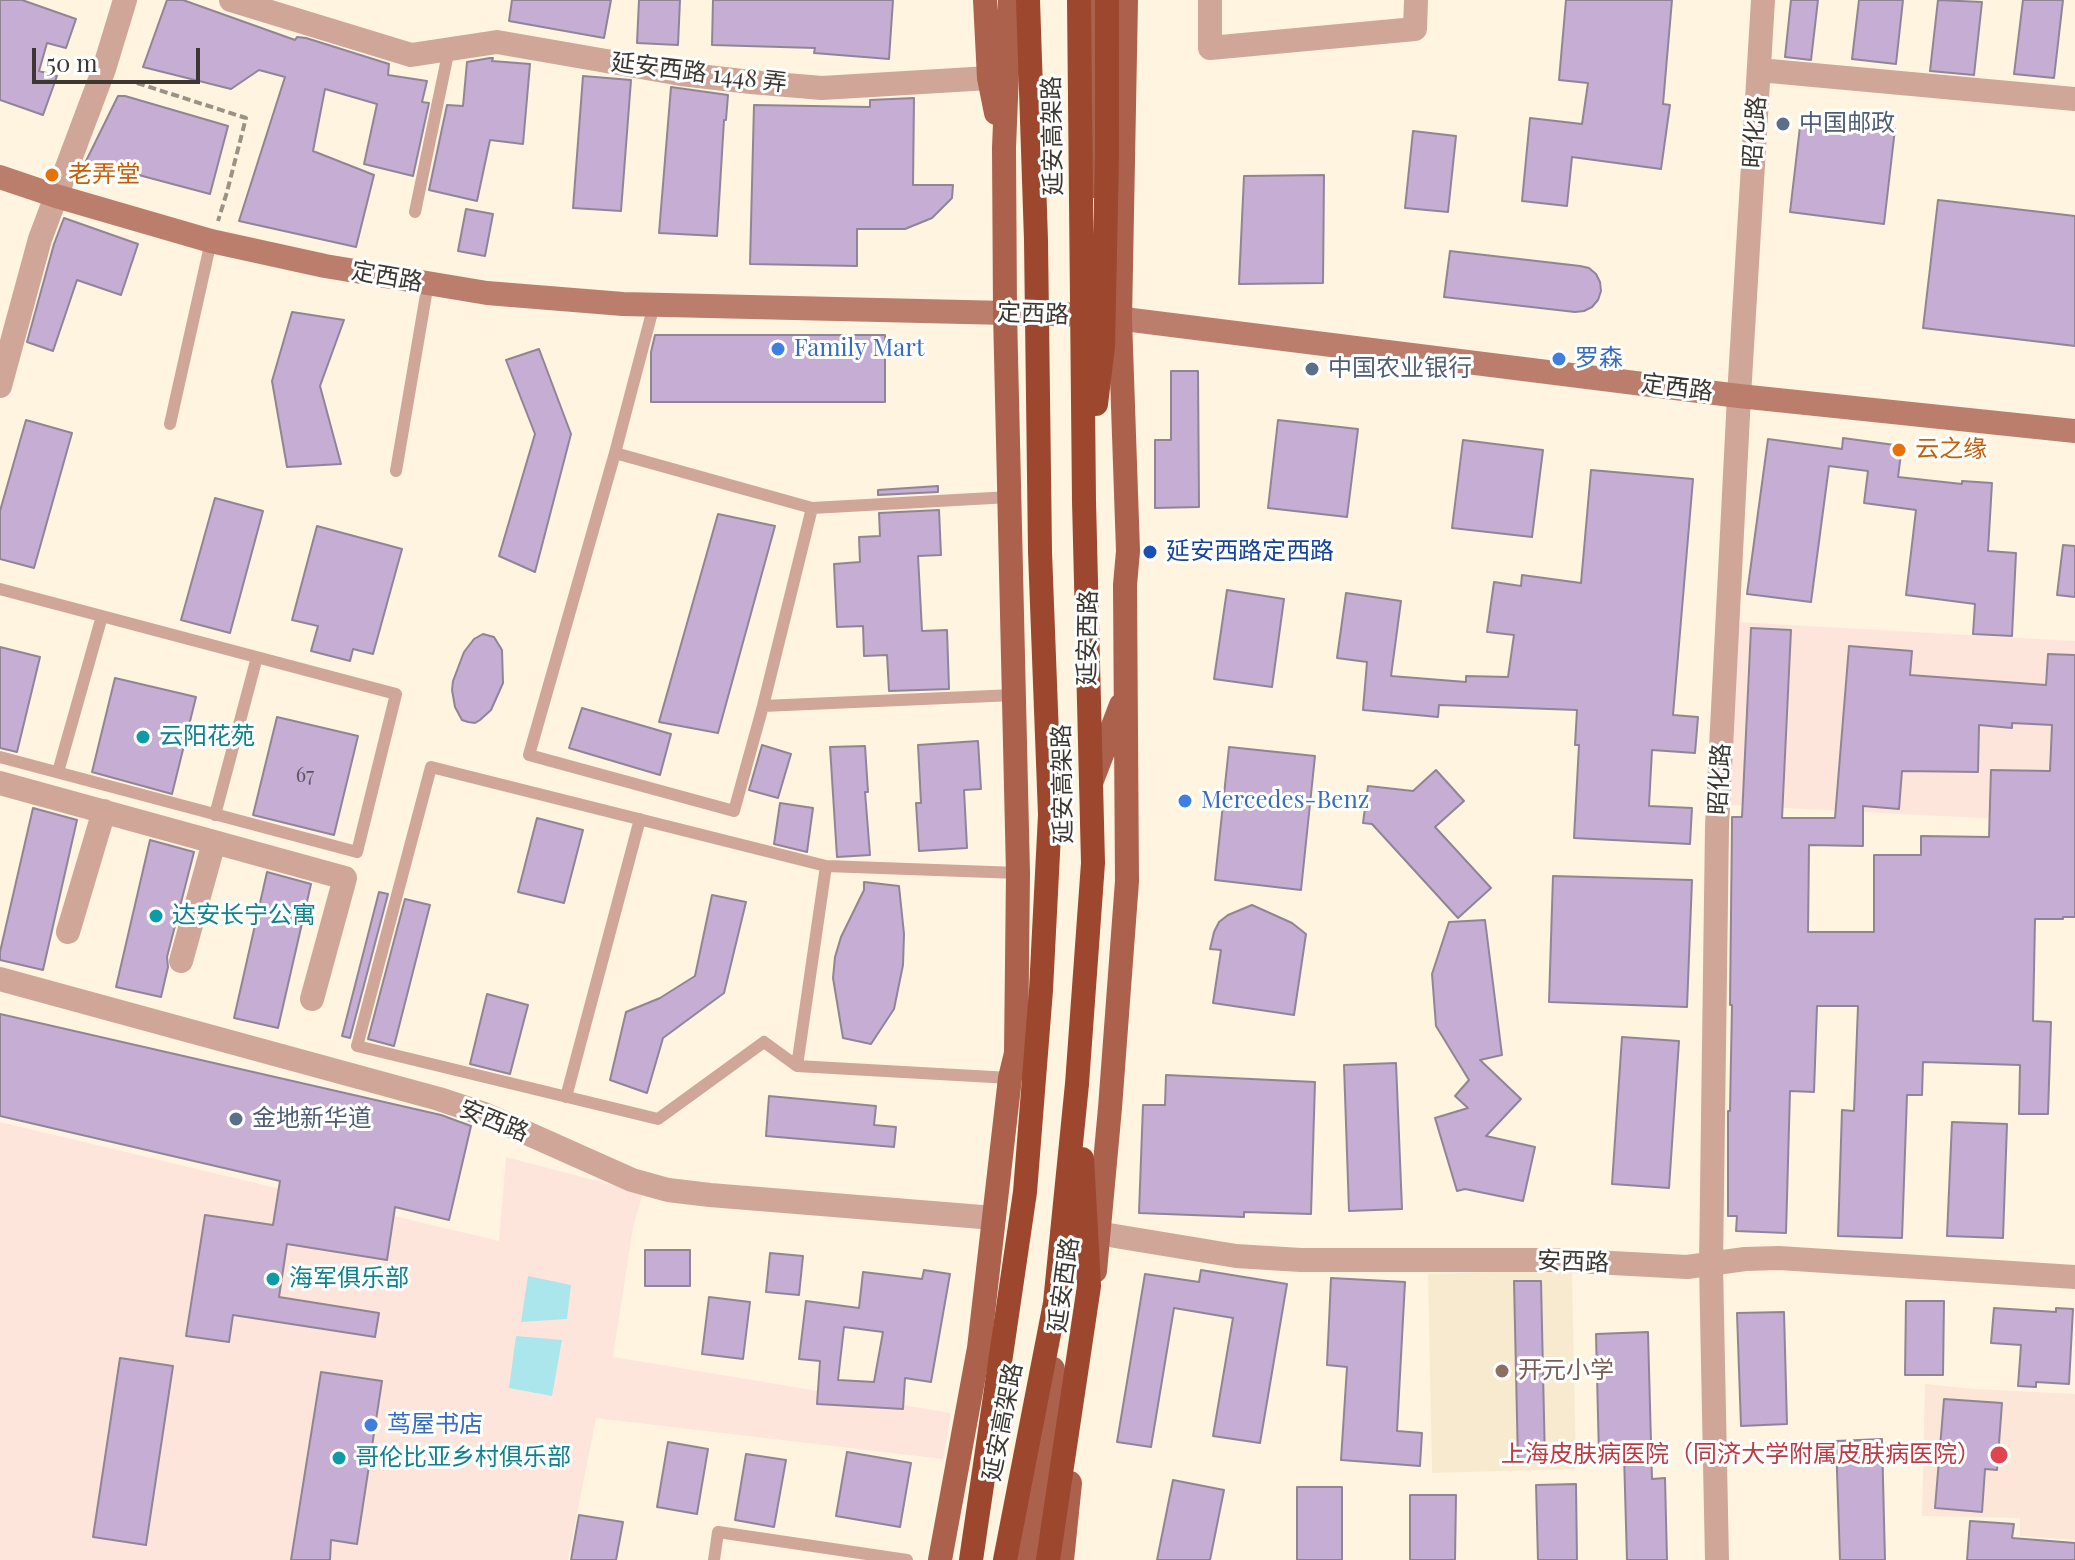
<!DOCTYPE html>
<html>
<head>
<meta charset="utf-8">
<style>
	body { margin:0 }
	#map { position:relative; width:2075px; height:1560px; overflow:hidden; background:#fef4e0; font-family:"Playfair Display",serif }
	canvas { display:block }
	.scale { position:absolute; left:32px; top:48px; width:168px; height:36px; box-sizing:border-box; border:4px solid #3c3831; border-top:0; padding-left:10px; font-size:24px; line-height:28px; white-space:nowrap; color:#3c3831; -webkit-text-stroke:6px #fff; paint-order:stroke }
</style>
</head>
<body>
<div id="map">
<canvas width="2075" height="1560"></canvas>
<div class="scale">50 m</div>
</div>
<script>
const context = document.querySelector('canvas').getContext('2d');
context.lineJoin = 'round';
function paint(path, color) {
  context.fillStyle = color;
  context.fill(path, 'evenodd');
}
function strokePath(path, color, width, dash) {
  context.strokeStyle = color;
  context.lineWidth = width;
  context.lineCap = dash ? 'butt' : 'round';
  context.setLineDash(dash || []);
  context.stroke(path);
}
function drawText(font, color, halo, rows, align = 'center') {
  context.font = font + ' "Playfair Display","Noto Sans SC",serif';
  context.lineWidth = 6;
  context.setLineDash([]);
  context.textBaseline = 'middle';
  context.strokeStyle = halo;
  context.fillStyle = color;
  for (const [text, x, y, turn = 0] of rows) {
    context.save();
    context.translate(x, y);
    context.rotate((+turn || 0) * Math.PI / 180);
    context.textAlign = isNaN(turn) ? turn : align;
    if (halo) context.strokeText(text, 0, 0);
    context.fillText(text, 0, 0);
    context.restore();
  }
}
paint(new Path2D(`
	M1737 622 2075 641V823L1728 805Z
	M0 1122 499 1241 506 1157 643 1193 633 1227 613 1357 951 1413 943 1459 596 1418 568 1560H0Z`), '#fee5dc');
paint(new Path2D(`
	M1572 1270 1576 1469 1432 1473 1428 1274Z`), '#f8eacf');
paint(new Path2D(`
	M1925 1384 1974 1389 2075 1394V1540L2020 1536V1518L1922 1516Z`), '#fce6d8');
paint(new Path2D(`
	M528 1276 571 1285 567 1319 521 1322Z
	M516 1336 562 1340 552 1396 509 1388Z`), '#abe6ec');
const building = new Path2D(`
	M0 0H22L76 19 66 48 47 43 39 71 57 76 43 115 0 100Z
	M167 0H183L295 40 297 37 306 38 389 64 388 75 427 81 422 102 429 103 413 176 364 164 377 104 325 89 313 151 374 175 356 247 239 221 285 77 259 70 231 89 143 67Z
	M512 0H611L604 38 509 21Z
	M639 0H680L678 45 637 43Z
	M713 0H893L889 59 814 53 815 48 712 45Z
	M1566 0H1672L1663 104 1670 105 1661 169 1572 157 1567 206 1522 201 1530 118 1582 124 1588 83 1559 80Z
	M1791 0H1818L1811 60 1785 57Z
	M1859 0H1903L1896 64 1852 59Z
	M1938 0 1982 2 1974 75 1930 71Z
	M2023 0H2063L2054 78 2014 74Z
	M490 58H493L492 61 530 64 523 144 490 140 477 201 429 190 447 105 463 106 467 62Z
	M583 76 631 80 621 211 573 208Z
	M671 87 728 95 726 120H724L717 236 659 233Z
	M118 96H125L228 126 210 194 86 161Z
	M914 98 913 185H953L952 198 932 218 905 229H857V266L750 264 754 105 870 107V100Z
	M1801 118 1895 129 1884 224 1790 212Z
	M1413 131 1456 136 1448 212 1405 208Z
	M1324 175 1323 283 1239 284 1244 176Z
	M1938 200 2075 216V346L1923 328Z
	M466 209 493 214 485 256 458 251Z
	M64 218 138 244 121 295 77 280 53 351 27 342 54 244Z
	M1450 251 1580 266 1589 268 1596 274 1600 282 1601 291 1598 300 1592 307 1584 311 1575 312 1444 297Z
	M292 312 344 320 320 386 341 464 287 467 272 381Z
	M655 335H885V402H651V352Z
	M539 349 571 434 535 572 499 556 535 434 506 360Z
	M1171 371H1198L1199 507 1155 508V440H1171Z
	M26 420 72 433 34 568 0 559V511Z
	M1278 420 1358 429 1347 517 1268 508Z
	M1843 438 1902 446 1898 477 1962 484V481L1992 483 1988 551 2016 553 2012 636 1973 634 1975 604 1906 595 1916 510 1864 503 1868 471 1829 466 1811 602 1747 594 1768 439 1842 449Z
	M1463 440 1543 450 1532 537 1452 528Z
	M1591 470 1693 479 1673 715 1698 717 1695 753 1652 750 1649 806 1692 808 1690 844 1574 838 1579 745H1575L1577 710 1439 705 1438 717 1363 710 1367 662 1337 658 1346 593 1401 601 1391 676 1466 682V676L1508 677 1514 635 1487 632 1494 582 1521 586 1522 575 1581 583Z
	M938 486V492L878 495V490Z
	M215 498 263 511 230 633 181 620Z
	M939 510 941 555 918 556 922 631 947 630 949 689 889 691 887 655 864 656 863 626 837 627 834 564 860 562 859 537 880 536 879 513Z
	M718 514 775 526 718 733 659 722Z
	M317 526 402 549 373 654 353 649 350 661 311 651 318 626 292 620Z
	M2063 545 2075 546V597L2057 595Z
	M1227 590 1284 599 1272 687 1214 679Z
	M1751 628 1791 630 1782 818H1835L1849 646 1912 651 1910 675 2046 685 2048 654 2075 655V917H2063V919H2035L2033 1021 2051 1022 2048 1114H2019L2020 1065 1923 1062 1922 1095H1907L1902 1238 1838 1236 1842 1110 1854 1111 1858 1006H1817L1814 1092 1790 1091 1786 1233 1736 1231 1737 1216H1728V1111H1730L1732 1005H1730L1732 826V817H1742ZM2012 723 2052 725 2050 771 1991 770 1989 837 1921 836V855H1874V932H1808L1809 845 1863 846V806L1899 809 1902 771 1978 772 1979 725 2012 728Z
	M483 634 494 637 502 650 503 683 491 710 480 720 475 723 468 722 462 720 455 707 452 690 453 681 464 652 474 639Z
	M0 647 40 657 17 752 0 748Z
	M115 678 196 697 172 794 92 772Z
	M582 708 671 734 660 775 569 748Z
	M277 717 358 736 334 835 253 815Z
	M978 741 981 789 964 790 967 848 919 851 916 803H921L918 745Z
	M762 745 791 754 778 798 749 790Z
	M865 746 868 792H865L870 855 837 857 830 747Z
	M1229 747 1315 756 1301 890 1215 880Z
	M1436 770 1464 801 1435 827 1491 888 1458 918 1372 824 1363 823 1368 786 1413 791Z
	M780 803 813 808 807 852 774 844Z
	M33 808 77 820 43 970 0 960V952Z
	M537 818 583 830 564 903 518 892Z
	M150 840 194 852 167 957 168 967 161 997 116 987Z
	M267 872 311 884 278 1028 234 1018Z
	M1553 876 1692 880 1687 1007 1549 1002Z
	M864 882 899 886 904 934 903 965 894 1009 871 1044 843 1038 833 978 835 957 841 937 864 890Z
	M379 892 388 894 350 1038 342 1036Z
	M712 895 746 902 724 993 663 1038 647 1093 610 1080 626 1012 660 998 695 976Z
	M405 899 430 905 394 1046 368 1039Z
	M1252 905 1292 923 1306 934 1294 1015 1213 1003 1221 950 1210 949 1214 932 1219 922 1228 915Z
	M1485 920 1502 1055 1480 1060 1521 1099 1486 1136 1535 1147 1523 1201 1465 1189 1457 1191 1435 1118 1468 1108 1455 1096 1469 1080 1436 1026 1432 974 1449 922Z
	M487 994 528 1005 510 1074 470 1064Z
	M0 1014 441 1115 471 1126 449 1220 395 1207 387 1260 287 1244 279 1297 379 1313 375 1337 233 1315 229 1342 186 1336 205 1215 273 1225 280 1181 0 1116Z
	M1622 1037 1679 1041 1669 1188 1612 1184Z
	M1396 1063 1402 1209 1349 1211 1344 1065Z
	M1166 1075 1315 1082 1311 1214 1244 1212V1217L1139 1213 1143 1105H1165Z
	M769 1096 876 1106 874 1125 896 1127 894 1147 766 1136Z
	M1952 1122 2007 1124 2003 1238 1947 1236Z
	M645 1250H690V1286H645Z
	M770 1253 803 1256 799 1295 766 1292Z
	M924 1270 950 1274 931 1382 905 1378 903 1409 817 1404 820 1361 799 1359 806 1301 859 1308 863 1272 922 1279ZM844 1327 883 1332 874 1382 838 1380Z
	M1201 1270 1287 1284 1260 1443 1213 1436 1233 1318 1174 1308 1151 1447 1117 1442 1145 1274 1199 1282Z
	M1331 1278 1405 1282 1397 1431 1422 1433 1420 1466 1341 1460 1347 1367 1327 1365Z
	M1514 1281H1541L1545 1462 1518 1463Z
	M709 1297 750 1302 743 1359 702 1354Z
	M1906 1301H1944L1943 1375H1905Z
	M1994 1308 2056 1312V1308L2073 1309 2069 1384 2036 1382V1387L2018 1386 2021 1345 1991 1343Z
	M1784 1312 1787 1424 1741 1426 1737 1313Z
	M1648 1332 1652 1479 1665 1478 1667 1560H1627L1624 1455 1599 1456 1596 1334Z
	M120 1358 173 1366 146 1545 93 1537Z
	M321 1372 382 1381 357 1544 331 1540 330 1560H291Z
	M1944 1399 2002 1403 1997 1470 1985 1469 1982 1512 1935 1508Z
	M1882 1439 1885 1560H1840L1836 1441Z
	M668 1442 708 1449 697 1514 657 1507Z
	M847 1452 911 1463 900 1527 836 1516Z
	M746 1454 786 1460 774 1527 735 1520Z
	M1173 1480 1224 1490 1210 1560H1157Z
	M1576 1484 1577 1560H1538L1536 1485Z
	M1297 1487H1342V1560H1297Z
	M1410 1495H1456L1455 1560H1410Z
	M579 1515 623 1522 616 1560H571Z
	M1970 1521 2014 1524 2012 1538 2075 1543V1560H1967Z`);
paint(building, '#c6add4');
strokePath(building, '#908596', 2);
strokePath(new Path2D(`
	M137 83 246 118 227 192 218 221`), '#9a9385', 4, [8, 4]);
strokePath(new Path2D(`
	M415 212 449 49
	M170 424 211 241
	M615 453 812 508 763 706 734 811 529 755Z
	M615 453 654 305
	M396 471 428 283
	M812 508 1010 497
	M0 589 396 694 357 852 0 757
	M763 706 1014 695
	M58 772 102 616
	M215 815 257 657
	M797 1066 826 866
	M1010 1078 797 1066 764 1042 658 1119 357 1046 431 767 826 866 1018 873
	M566 1097 640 819
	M714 1560 718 1532 907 1560`), '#d0a699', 12);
strokePath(new Path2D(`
	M231 0 411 55 497 42 681 74 751 82 822 88 989 78
	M1210 0V48L1415 29 1416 0
	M1759 70 2075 99
	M0 386 40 239 104 69 125 0
	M0 783 345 878 312 999
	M68 932 104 811
	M181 961 214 842
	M0 979 439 1099 484 1114 632 1180 668 1190 710 1195 994 1218
	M1079 1230 1236 1256 1301 1260H1556L1687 1267 1745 1259 1779 1258 2075 1277
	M1717 1560 1711 1265 1717 826 1739 396 1763 0`), '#d0a699', 24);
strokePath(new Path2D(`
	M0 177 56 196 211 241 325 266 487 293 623 304 1092 315 1739 396 2075 431`), '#bc7e6c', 24);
strokePath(new Path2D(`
	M985 0 989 78 996 113
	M1093 186V0
	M1091 783 1121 705
	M1095 1271 1110 1108 1127 881 1125 585 1128 551 1120 319 1126 0
	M940 1560 979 1348 1010 1078 1016 1053 1018 873 1005 312 1004 148 1010 0
	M1026 1560 1053 1369
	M1062 1560 1070 1483`), '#ab614c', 24);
strokePath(new Path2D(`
	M1096 404 1103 346 1107 155V0
	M971 1560 1025 1192 1041 990 1050 815 1040 552 1036 240 1028 0
	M1005 1560 1055 1303 1077 1084 1093 863 1084 501 1079 0
	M1048 1560 1089 1286 1082 1159`), '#9c472e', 24);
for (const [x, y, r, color] of [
	[1783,124,8,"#5c6f8a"],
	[52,175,8,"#e8710a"],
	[778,349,8,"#3f7fe0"],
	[1559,359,8,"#3f7fe0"],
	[1312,369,8,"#5c6f8a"],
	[1899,450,8,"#e8710a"],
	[1150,552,8,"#1a4fb4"],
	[143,737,8,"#0f9aa8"],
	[1185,801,8,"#3f7fe0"],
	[156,916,8,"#0f9aa8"],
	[236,1119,8,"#5c6f8a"],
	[273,1279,8,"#0f9aa8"],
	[1502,1371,8,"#8d6e63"],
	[371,1425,8,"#3f7fe0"],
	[1999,1455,10,"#e0444e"],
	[339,1458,8,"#0f9aa8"]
]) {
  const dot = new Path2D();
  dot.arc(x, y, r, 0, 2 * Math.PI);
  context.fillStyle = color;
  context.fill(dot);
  strokePath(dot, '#fff', 3);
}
drawText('20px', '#5e555a', null, [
	["67",305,776]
]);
drawText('24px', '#3c3831', '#fff', [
	["延安西路 1448 弄",699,73,7],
	["昭化路",1755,132,-86],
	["延安高架路",1053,136,-91],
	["定西路",387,277,10],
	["定西路",1033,314,2],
	["定西路",1677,388,7],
	["延安西路",1088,638,-89],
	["昭化路",1720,779,-87],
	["延安高架路",1063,784,-91],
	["安西路",494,1121,22],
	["安西路",1573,1262,2],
	["延安西路",1064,1285,-82],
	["延安高架路",1003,1422,-79]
]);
drawText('24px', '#4e5e75', '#fff', [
	["中国邮政",1799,124],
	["中国农业银行",1328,369],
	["金地新华道",252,1119]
], 'left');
drawText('24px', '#c56008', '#fff', [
	["老弄堂",68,175],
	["云之缘",1915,450]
], 'left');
drawText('24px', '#366cbe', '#fff', [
	["Family Mart",794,349],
	["罗森",1575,359],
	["Mercedes-Benz",1201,801],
	["茑屋书店",387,1425]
], 'left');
drawText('24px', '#164399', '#fff', [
	["延安西路定西路",1166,552]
], 'left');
drawText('24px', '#0d838f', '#fff', [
	["云阳花苑",159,737],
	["达安长宁公寓",172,916],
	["海军俱乐部",289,1279],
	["哥伦比亚乡村俱乐部",355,1458]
], 'left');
drawText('24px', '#785e54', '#fff', [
	["开元小学",1518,1371]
], 'left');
drawText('24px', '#be3a42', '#fff', [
	["上海皮肤病医院（同济大学附属皮肤病医院）",1981,1455]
], 'right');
</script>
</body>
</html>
